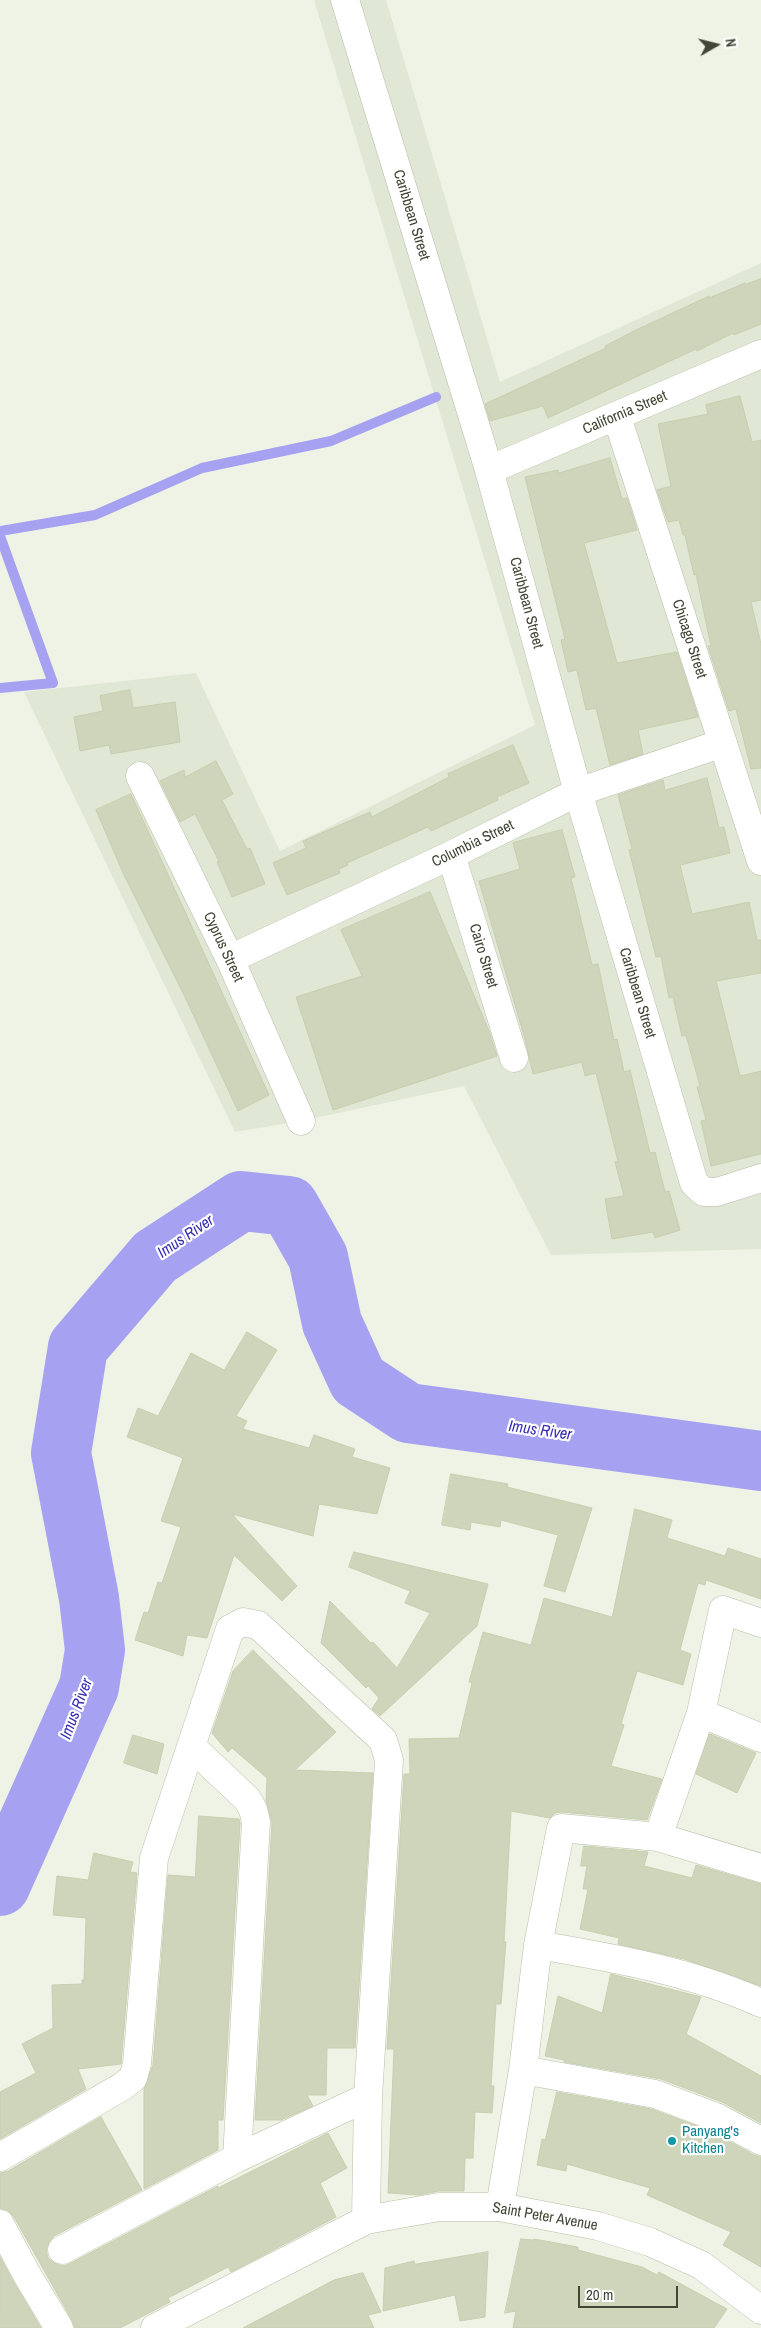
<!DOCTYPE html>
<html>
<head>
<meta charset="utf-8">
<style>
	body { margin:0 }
	#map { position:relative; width:761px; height:2328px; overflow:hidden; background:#eef3e6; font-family:"Archivo Narrow",sans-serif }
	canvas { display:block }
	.north { position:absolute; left:691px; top:20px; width:50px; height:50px; -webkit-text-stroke:4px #fff; paint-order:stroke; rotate:82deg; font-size:14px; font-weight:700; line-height:20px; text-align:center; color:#414635 }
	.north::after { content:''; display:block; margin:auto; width:18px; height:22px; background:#414635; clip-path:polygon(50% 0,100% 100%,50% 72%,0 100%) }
	.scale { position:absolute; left:578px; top:2286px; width:100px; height:22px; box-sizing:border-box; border:2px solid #414635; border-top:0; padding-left:6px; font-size:15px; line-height:18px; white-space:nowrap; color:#414635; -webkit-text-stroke:4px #fff; paint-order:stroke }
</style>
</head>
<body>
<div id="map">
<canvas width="761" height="2328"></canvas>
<div class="north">N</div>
<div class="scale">20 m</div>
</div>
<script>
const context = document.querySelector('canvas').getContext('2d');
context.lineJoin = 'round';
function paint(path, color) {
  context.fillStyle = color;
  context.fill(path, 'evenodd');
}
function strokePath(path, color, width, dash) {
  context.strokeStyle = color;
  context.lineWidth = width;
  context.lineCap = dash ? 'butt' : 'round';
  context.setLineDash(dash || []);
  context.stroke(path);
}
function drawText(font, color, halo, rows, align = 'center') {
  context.font = font + ' "Archivo Narrow",sans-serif';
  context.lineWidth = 4.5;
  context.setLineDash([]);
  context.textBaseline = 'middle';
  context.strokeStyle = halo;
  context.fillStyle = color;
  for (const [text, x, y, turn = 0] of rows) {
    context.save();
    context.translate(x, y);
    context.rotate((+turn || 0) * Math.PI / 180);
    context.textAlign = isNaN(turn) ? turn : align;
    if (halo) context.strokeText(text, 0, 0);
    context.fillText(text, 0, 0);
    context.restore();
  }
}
paint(new Path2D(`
	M314 0H386L500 382 761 263V1249L551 1255 464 1086 301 1121 235 1132 24 692 196 673 280 851 535 725Z`), '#e0e7d4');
strokePath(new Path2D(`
	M0 531 95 515 202 468 331 441 436 397
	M0 536 53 683 0 688`), '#a6a1f0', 10);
strokePath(new Path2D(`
	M0 1886 89 1687 95 1650 89 1598 61 1453 78 1347 155 1257 241 1201 289 1206 318 1257 332 1323 358 1380 408 1413 761 1461`), '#a6a1f0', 60);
const building = new Path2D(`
	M761 279V324L734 335 733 333 697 351 696 349 548 418 543 406 490 421 485 404 606 348 605 346 636 330 709 296V298L745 283 746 284Z
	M740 396 752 442 761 440V600L751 602 761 644V768L751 769 736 709 729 711 708 646H711L696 574 694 575 685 535H683L679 520 668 522 657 490 671 486 658 424 708 414 706 405Z
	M610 458 622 499 627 498 637 530 584 543 617 663 677 652 698 717 638 730 643 754 610 765 596 708 586 710 577 670 568 672 561 640 565 639 525 477 558 470V473Z
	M130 690 133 708 175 702 180 742 111 754 109 745 80 751 74 717 103 711 100 696Z
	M513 745 529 783 497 797 498 800 431 831 428 827 347 863 348 865 339 869 340 873 287 895 273 863 306 848 303 841 370 812 372 817 449 777 448 774Z
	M216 761 233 794 222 800 247 849 250 848 265 884 232 897 217 862 219 861 195 814 180 822 160 781 184 770 185 777Z
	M707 778 719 828 724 827 730 853 680 865 692 914 749 902 757 940H761V973L716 981 740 1076 761 1071V1154L711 1166 701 1121 706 1120 697 1087 700 1086 686 1035 682 1036 673 997 669 998 661 956 656 957 629 850 632 849 618 795 663 780 665 790Z
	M131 794 269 1095 238 1111 185 997 124 875 96 810Z
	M562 830 575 877 571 878 592 965 598 964 614 1040 617 1039 624 1072 630 1070 650 1153 655 1152 665 1192 669 1191 680 1230 655 1238 653 1232 612 1239 605 1199 624 1196 615 1162 618 1161 596 1073 585 1076 582 1062 533 1074 525 1039 479 881 520 869 513 843Z
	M430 892 489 1031 497 1056 333 1110 296 997 362 976 341 930Z
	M247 1332 277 1350 236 1416 247 1421 243 1429 309 1448 314 1435 355 1449 352 1457 390 1468 377 1514 319 1504 313 1536 232 1514 297 1586 282 1601 234 1555 207 1638 187 1635 183 1656 135 1640 144 1612 148 1613 158 1582 162 1583 181 1527 161 1521 183 1458 127 1437 138 1408 158 1416 191 1353 224 1370Z
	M451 1474 508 1484 507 1487 592 1508 565 1592 544 1586 558 1535 501 1520 500 1527 471 1522 470 1530 442 1525Z
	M635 1509 672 1520 667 1538 725 1556 728 1548 761 1559V1599L706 1580 705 1585 698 1583 680 1650 691 1654 683 1685 637 1671 621 1724 624 1725 611 1766 662 1779 647 1820 562 1812 555 1813 550 1818 511 1811 504 1942H506L501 2004H496L491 2086H494L492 2113 475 2112 473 2158H465L464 2191H439L419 2195 388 2193 394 2049H387L404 1774H410L409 1739 459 1738 472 1683 469 1682 483 1632 531 1645 544 1598 612 1617Z
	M354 1552 488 1584 477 1626 380 1716 372 1709 379 1698 368 1686 366 1688 321 1643 330 1601 371 1643 373 1642 397 1668 430 1613 405 1603 410 1591 349 1567Z
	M253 1650 336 1732 295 1770 373 1773 355 2048H327L326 2095H307L313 2106 281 2120H255L272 1823 266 1800 267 1778 232 1748 228 1752 212 1733 233 1671Z
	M710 1734 756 1753 737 1793 696 1774Z
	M133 1735 164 1744 157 1774 124 1763Z
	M199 1816 239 1819 240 1823 223 2120H218V2150L144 2189V2088L153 2065 168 1875 195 1877Z
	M584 1846 648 1852 644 1866 692 1878 696 1865 761 1884V1986L684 1959 618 1944 619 1938 580 1929 588 1889H583L587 1866H581Z
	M94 1853 133 1862 130 1872 137 1873 121 2064 78 2069 86 2089 0 2139V2092L36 2073 22 2044 53 2028 52 1985 82 1984V1980H84L86 1918 53 1915 57 1876 88 1880Z
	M611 1974 701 1997 686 2034 761 2076V2123L722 2102 661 2079 564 2062V2060L545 2056 558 1996 602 2013Z
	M557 2092 651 2109 710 2131 754 2155 761 2157V2267L723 2245 731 2232 647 2195 650 2188 567 2164 566 2171 537 2165 542 2139 545 2140Z
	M101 2117 142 2190 54 2236 49 2242 46 2250 48 2258 54 2263 62 2266 69 2264 218 2186V2188L328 2133 347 2168 320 2183 336 2217 231 2272 228 2267 168 2298 170 2302 120 2328H75L72 2320 14 2217 8 2211 0 2208V2173L8 2171Z
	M521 2239 533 2240 534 2239 578 2247V2250L642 2267 657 2275 659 2272 727 2309 714 2328H513L516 2311 505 2313Z
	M488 2252 485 2317 460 2321 455 2295 383 2311 385 2268 414 2261 415 2264Z
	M0 2257 13 2281 41 2328H0Z
	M363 2273 381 2312 368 2315 374 2328H243L334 2280Z`);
paint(building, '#ced5bb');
strokePath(building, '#c7cfae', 1);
const minor = new Path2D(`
	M345 0 489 470 578 792 694 1183 704 1192H717L761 1178
	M617 417 761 861
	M489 470 761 354
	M140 776 230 959 301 1121
	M451 855 514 1058
	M230 959 451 855 578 792 723 743
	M701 1713 761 1738
	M191 1746 247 1799 253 1809 256 1822 237 2158
	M658 1837 701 1713 723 1610 761 1623
	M538 1945C614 1958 690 1971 761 2003
	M523 2070 655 2094 716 2117 761 2141
	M0 2157 123 2086 133 2078 137 2064 154 1858 230 1629 243 1622 258 1625 383 1740 389 1760 368 2097 366 2220
	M500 2207 523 2070 538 1945 561 1828 658 1837 761 1868
	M0 2224 26 2273 59 2328
	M62 2250 237 2158 368 2097
	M155 2328 366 2220 439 2207H500L598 2226 650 2242 701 2265 761 2310`);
strokePath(minor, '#b7bea8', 29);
strokePath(minor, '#fff', 28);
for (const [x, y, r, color] of [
	[672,2141,5,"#0f9aa8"]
]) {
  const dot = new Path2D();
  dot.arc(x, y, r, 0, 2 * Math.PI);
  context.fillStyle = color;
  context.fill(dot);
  strokePath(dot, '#fff', 2);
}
drawText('15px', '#414635', '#fff', [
	["Caribbean Street",411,215,73],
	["California Street",625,413,-23],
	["Caribbean Street",526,603,75],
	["Chicago Street",689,639,72],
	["Columbia Street",473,844,-26],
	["Cyprus Street",223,947,65],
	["Cairo Street",483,956,73],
	["Caribbean Street",637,993,73],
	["Saint Peter Avenue",545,2217,10]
]);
drawText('15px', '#0d838f', '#fff', [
	["Panyang's",682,2132],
	["Kitchen",682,2149]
], 'left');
drawText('italic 16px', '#372eb2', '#fff', [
	["Imus River",186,1237,-34],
	["Imus River",540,1431,8],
	["Imus River",77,1709,-69]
]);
</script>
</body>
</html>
